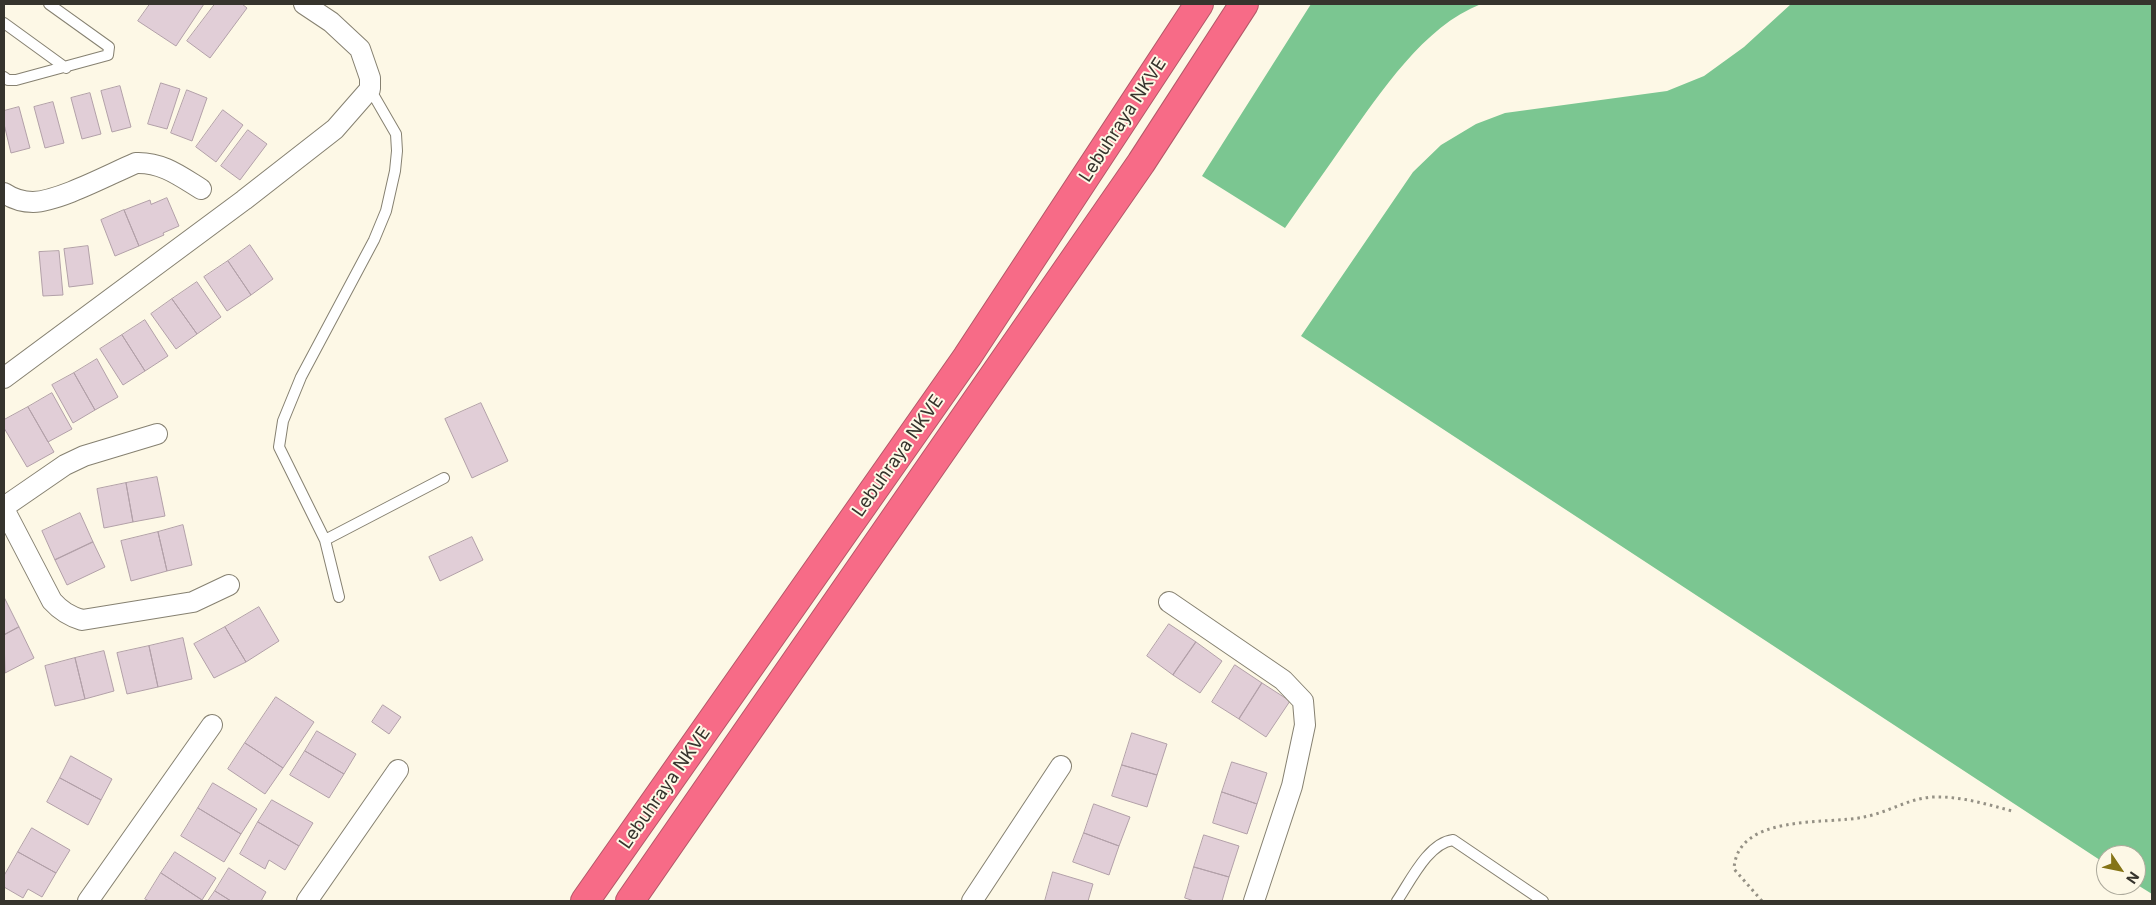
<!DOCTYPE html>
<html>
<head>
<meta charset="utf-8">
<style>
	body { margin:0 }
	#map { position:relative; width:2156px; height:905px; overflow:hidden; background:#fdf8e6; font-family:Inter,sans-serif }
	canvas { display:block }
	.frame { position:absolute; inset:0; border:5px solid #36342d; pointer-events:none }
	.north { position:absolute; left:2096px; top:845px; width:50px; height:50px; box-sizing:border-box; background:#fdf8e6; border:1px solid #adaa9c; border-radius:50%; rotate:124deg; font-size:14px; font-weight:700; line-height:20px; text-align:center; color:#36342d }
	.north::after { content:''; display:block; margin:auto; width:18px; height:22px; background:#857416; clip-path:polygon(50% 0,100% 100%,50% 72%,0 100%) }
</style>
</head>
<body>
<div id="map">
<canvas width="2156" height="905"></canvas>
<div class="frame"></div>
<div class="north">N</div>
</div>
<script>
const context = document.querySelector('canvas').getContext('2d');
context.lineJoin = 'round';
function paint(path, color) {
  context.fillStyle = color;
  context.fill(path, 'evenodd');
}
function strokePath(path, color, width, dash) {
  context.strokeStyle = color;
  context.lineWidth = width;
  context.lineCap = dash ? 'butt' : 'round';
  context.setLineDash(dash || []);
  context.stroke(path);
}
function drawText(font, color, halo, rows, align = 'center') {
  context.font = font + ' Inter,sans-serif';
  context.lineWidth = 4;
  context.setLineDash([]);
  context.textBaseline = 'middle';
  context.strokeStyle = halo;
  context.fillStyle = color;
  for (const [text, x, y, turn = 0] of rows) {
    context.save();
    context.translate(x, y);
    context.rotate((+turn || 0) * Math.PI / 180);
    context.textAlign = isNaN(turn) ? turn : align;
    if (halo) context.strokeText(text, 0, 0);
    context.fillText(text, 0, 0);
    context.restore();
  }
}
paint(new Path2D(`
	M1311 4H1481C1424 26 1381 92 1346 141 1326 170 1305 199 1285 228L1202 176Z
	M1791 4H2152V894L2136 884V855H2106V864L1301 336 1413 172 1441 145 1476 124 1505 113 1667 91 1704 76 1744 47Z`), '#7bc691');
const building = new Path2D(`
	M150 4H204L176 46 138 21Z
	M215 4H242L247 8 210 58 187 41Z
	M161 83 180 89 167 129 148 124Z
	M120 86 131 127 112 132 101 91Z
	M187 90 207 98 192 141 171 133Z
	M90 93 101 134 82 139 71 98Z
	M53 102 64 143 45 148 34 107Z
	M19 107 30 148 11 153 4 124V111Z
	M223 110 243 125 216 162 196 147Z
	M248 130 267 144 240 180 221 166Z
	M167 198 179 226 163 233 164 235 139 246 124 210 150 200 151 204Z
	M124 210 139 246 115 256 101 220Z
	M250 245 273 279 251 295 228 261Z
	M88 246 93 284 69 287 64 249Z
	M59 251 63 295 43 296 39 252Z
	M228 261 251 295 227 311 204 277Z
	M197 282 221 317 197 334 172 299Z
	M172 299 197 334 176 349 151 314Z
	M145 320 168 356 145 371 122 335Z
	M122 335 145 371 123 385 100 349Z
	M97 359 118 397 95 410 74 373Z
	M74 373 95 410 73 423 52 385Z
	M52 393 72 429 48 442 28 407Z
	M481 403 508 461 472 478 445 419Z
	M28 407 54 452 27 467 4 428V420Z
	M157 477 165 516 133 522 126 483Z
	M126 483 133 522 104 528 97 489Z
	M80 513 93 542 55 560 42 531Z
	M183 525 192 565 167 571 158 532Z
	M158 532 167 571 131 581 121 541Z
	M472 537 483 560 440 581 429 557Z
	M93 542 105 567 67 585 55 560Z
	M5 599 19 627 4 635V600Z
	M259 607 279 641 246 662 225 627Z
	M1169 624 1196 642 1173 675 1147 656Z
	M19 627 34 658 5 673 4 635Z
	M225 627 246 662 214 678 194 644Z
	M183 638 192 679 158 687 149 646Z
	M1196 642 1222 661 1200 693 1173 675Z
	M149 646 158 687 127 694 117 653Z
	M104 651 114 691 85 699 75 658Z
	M75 658 85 699 55 706 45 666Z
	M1235 665 1262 683 1239 719 1212 702Z
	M1262 683 1290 701 1266 737 1239 719Z
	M276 697 314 722 283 768 245 743Z
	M383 705 401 717 389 734 372 722Z
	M317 731 356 754 344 774 305 751Z
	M1132 733 1167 744 1157 775 1122 765Z
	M245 743 283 768 265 794 228 769Z
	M305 751 344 774 329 798 290 775Z
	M71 756 112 779 101 800 60 778Z
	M1232 762 1267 773 1257 804 1222 792Z
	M1122 765 1157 775 1147 807 1112 796Z
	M60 778 101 800 88 825 47 802Z
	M213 783 257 809 241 834 198 808Z
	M1222 792 1257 804 1247 834 1213 823Z
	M272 800 313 823 299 846 258 822Z
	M1094 804 1130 817 1119 846 1084 833Z
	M198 808 241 834 224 862 181 836Z
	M258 822 299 846 285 870 269 860 265 869 240 854Z
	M32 828 70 850 56 873 18 852Z
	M1084 833 1119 846 1109 875 1073 862Z
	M1204 835 1239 846 1229 877 1194 867Z
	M18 852 56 873 42 897 28 889 23 898 4 887V876Z
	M175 852 216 878 202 900 161 873Z
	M1194 867 1229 877 1222 901H1194L1185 898Z
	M229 868 266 892 261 901H231L215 891Z
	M1053 872 1093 884 1088 901H1045Z
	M161 873 202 900 201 901H149L145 899Z
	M215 891 231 901H208Z`);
paint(building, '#e1ced7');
strokePath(building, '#b2a0a8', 1);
const lane = new Path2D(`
	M4 23 66 68
	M4 77 8 80H16L108 55 109 47 49 4
	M325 540 444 478
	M339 597 325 540 279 447 283 421 301 377 374 240 386 211 395 171 397 151 396 134 370 89
	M1397 901C1410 882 1428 843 1453 840L1543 901`);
const street = new Path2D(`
	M4 193C13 199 23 202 33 202 60 201 110 174 136 163 162 162 180 176 201 189
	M4 378 244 200 335 129 370 89V78L360 49 331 22 304 4
	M4 507 65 465 84 456 157 434
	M4 509 52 601C61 611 69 616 82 620L193 602 229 585
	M1169 602 1283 680 1303 701 1305 725 1292 786 1254 901
	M88 901 212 725
	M307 901 398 770
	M972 901 1061 766`);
const highway = new Path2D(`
	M585 901 967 357 1199 4
	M630 901 1141 163 1244 4`);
strokePath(lane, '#868171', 12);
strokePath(street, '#868171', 22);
strokePath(highway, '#b35868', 30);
strokePath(new Path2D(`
	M1762 901 1734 869C1737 813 1826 825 1864 817 1887 813 1909 798 1933 797 1960 796 1986 804 2012 811`), '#959185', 3, [2.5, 4]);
strokePath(lane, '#fff', 10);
strokePath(street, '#fff', 20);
strokePath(highway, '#f76b87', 28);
drawText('18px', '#36342d', '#fdf8e6', [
	["Lebuhraya NKVE",1123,120,-57],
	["Lebuhraya NKVE",898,456,-55],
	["Lebuhraya NKVE",665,788,-55]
]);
</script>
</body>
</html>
